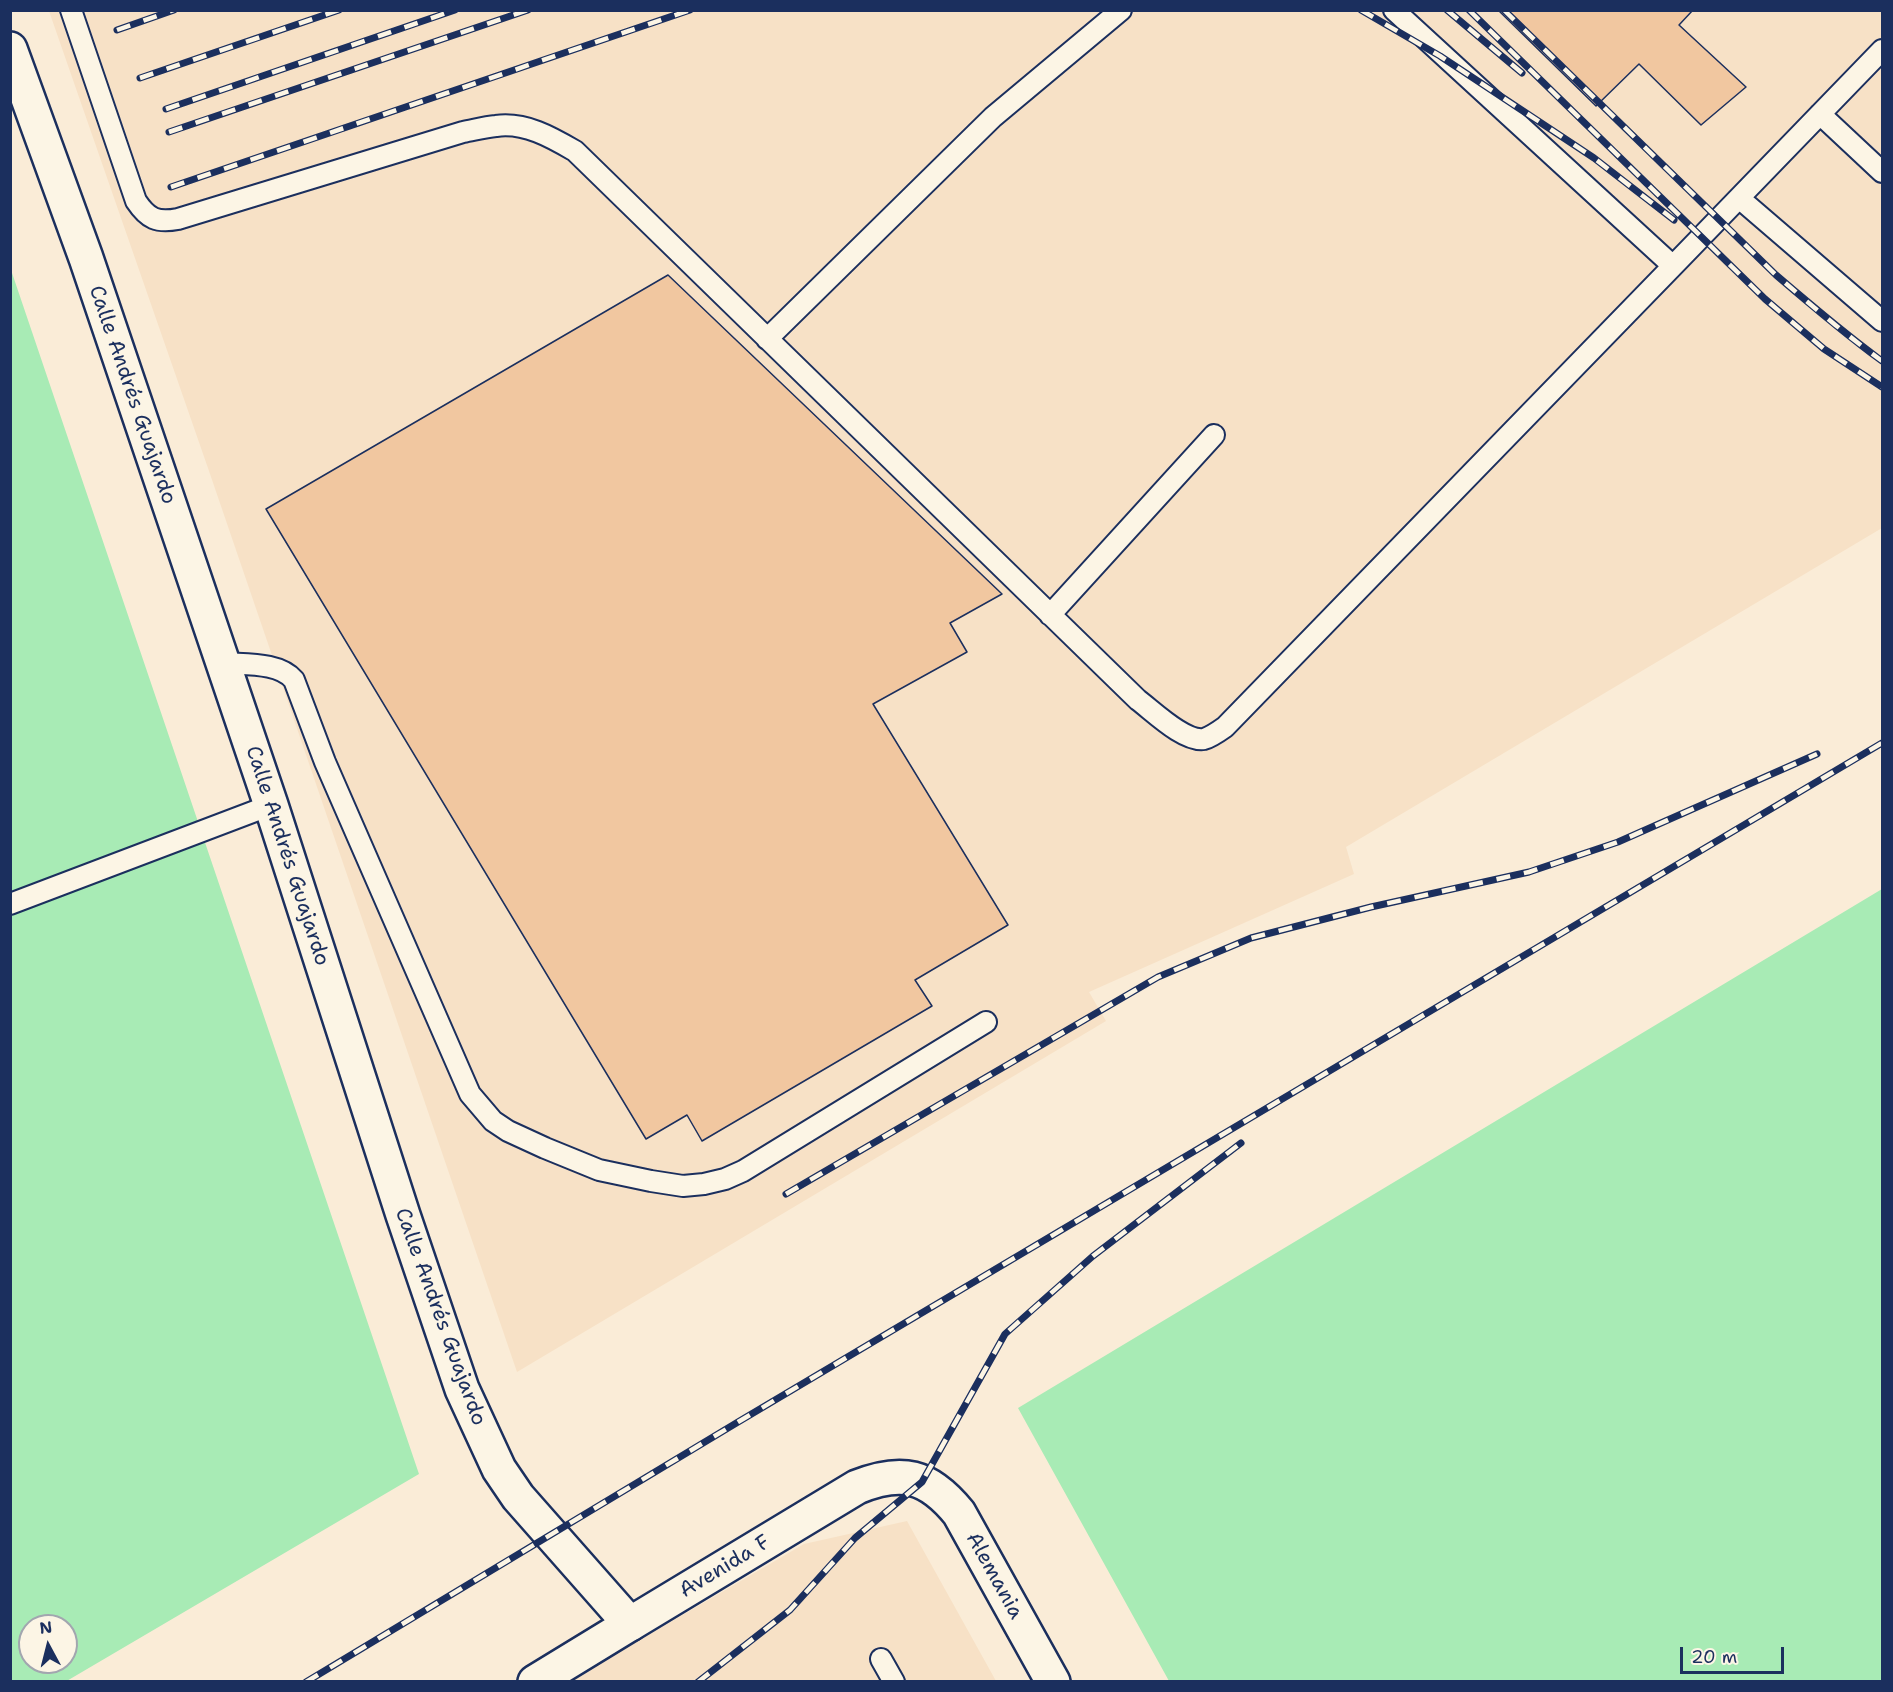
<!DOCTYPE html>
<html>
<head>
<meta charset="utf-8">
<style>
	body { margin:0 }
	#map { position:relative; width:1893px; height:1692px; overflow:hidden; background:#faecd7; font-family:"Shantell Sans",sans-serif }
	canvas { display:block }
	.frame { position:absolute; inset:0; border:12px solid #1b2f5e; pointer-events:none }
	.north { position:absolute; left:18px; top:1614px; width:60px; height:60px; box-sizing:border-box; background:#fcf5e5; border:2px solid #a2a6af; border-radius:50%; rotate:353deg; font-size:16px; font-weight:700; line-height:24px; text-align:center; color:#1b2f5e }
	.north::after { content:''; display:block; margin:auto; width:21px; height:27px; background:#1b2f5e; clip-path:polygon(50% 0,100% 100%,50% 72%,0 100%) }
	.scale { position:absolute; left:1680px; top:1647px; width:104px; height:27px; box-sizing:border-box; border:3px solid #1b2f5e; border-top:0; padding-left:8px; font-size:18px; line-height:21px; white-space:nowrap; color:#1b2f5e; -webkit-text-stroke:4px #fcf5e5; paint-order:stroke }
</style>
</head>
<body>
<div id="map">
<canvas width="1893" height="1692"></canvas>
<div class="frame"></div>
<div class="north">N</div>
<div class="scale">20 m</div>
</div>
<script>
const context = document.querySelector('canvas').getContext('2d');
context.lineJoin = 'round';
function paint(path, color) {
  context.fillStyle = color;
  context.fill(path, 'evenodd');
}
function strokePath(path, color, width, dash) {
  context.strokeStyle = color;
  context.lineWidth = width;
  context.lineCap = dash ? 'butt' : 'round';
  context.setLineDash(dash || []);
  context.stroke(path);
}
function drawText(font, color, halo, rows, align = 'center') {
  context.font = font + ' "Shantell Sans",sans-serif';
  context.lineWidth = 5;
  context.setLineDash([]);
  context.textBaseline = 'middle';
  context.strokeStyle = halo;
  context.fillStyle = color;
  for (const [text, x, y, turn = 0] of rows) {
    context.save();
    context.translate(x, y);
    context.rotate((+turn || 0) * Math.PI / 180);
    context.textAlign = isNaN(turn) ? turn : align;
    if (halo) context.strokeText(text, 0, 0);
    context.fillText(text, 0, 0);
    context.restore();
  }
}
paint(new Path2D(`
	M49 11H1882V528L1346 847 1354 874 1089 992 1106 1021 517 1372 209 471Z
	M907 1521 996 1681 568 1682 804 1544Z`), '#f7e1c6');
paint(new Path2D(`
	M10 267 419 1474 65 1682 10 1681ZM30 1626H66V1662H30Z
	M1882 889V1681H1169L1018 1408Z`), '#a8ebb5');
const building = new Path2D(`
	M1498 10H1693L1679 25 1746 87 1701 125 1639 64 1596 106Z
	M668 275 1002 594 950 623 967 652 873 704 1008 925 915 980 932 1006 702 1141 687 1115 646 1139 266 509Z`);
paint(building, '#f1c7a0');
strokePath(building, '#1b2f5e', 1.5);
const service = new Path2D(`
	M71 10 136 201C148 219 157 223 178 219L463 132C474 130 485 127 496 126 525 122 551 137 575 151L1138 700C1153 711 1184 742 1204 739 1211 737 1218 732 1225 727L1673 266 1394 10
	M1820 114 1882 172
	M1739 198 1882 321
	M1673 266 1882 50
	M767 339 993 117 1121 10
	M1050 615 1214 435
	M223 663C245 665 279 662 294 680L325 762 470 1094 493 1121 508 1131 545 1148 599 1170 651 1181 683 1186 704 1184 725 1179 743 1171 986 1022
	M10 904 271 805
	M881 1659 894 1682`);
const minor = new Path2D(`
	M535 1682 630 1624`);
const secondary = new Path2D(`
	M10 49 86 258 271 805 403 1215 462 1389 499 1469 518 1497 630 1624 857 1487C902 1469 928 1475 959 1513L1053 1682`);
strokePath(service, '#1b2f5e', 24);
strokePath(minor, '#1b2f5e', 38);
strokePath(secondary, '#1b2f5e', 38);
strokePath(service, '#fcf5e5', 20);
strokePath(minor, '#fcf5e5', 33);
strokePath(secondary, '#fcf5e5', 33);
const rail = new Path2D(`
	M1361 10 1440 56 1594 158 1674 220
	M1447 10 1522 73
	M1469 10 1765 299 1824 349 1882 387
	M1504 10 1776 275C1811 305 1845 334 1882 361
	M117 30 174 10
	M140 78 339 10
	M166 109 455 10
	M169 132 528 10
	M171 187 690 10
	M786 1194 1158 977 1251 938 1371 907 1529 872 1618 842 1817 754
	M306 1682 738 1422 1882 743
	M698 1682 790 1610 855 1538 922 1482 1005 1334 1093 1256 1241 1143`);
strokePath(rail, '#1b2f5e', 7);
strokePath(rail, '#fcf5e5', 4.5, [14]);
drawText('21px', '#1b2f5e', '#fcf5e5', [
	["Calle Andrés Guajardo",132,395,71],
	["Calle Andrés Guajardo",287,856,72],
	["Calle Andrés Guajardo",440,1317,70],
	["Avenida F",725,1567,-31],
	["Alemania",994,1576,61]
]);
</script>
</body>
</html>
